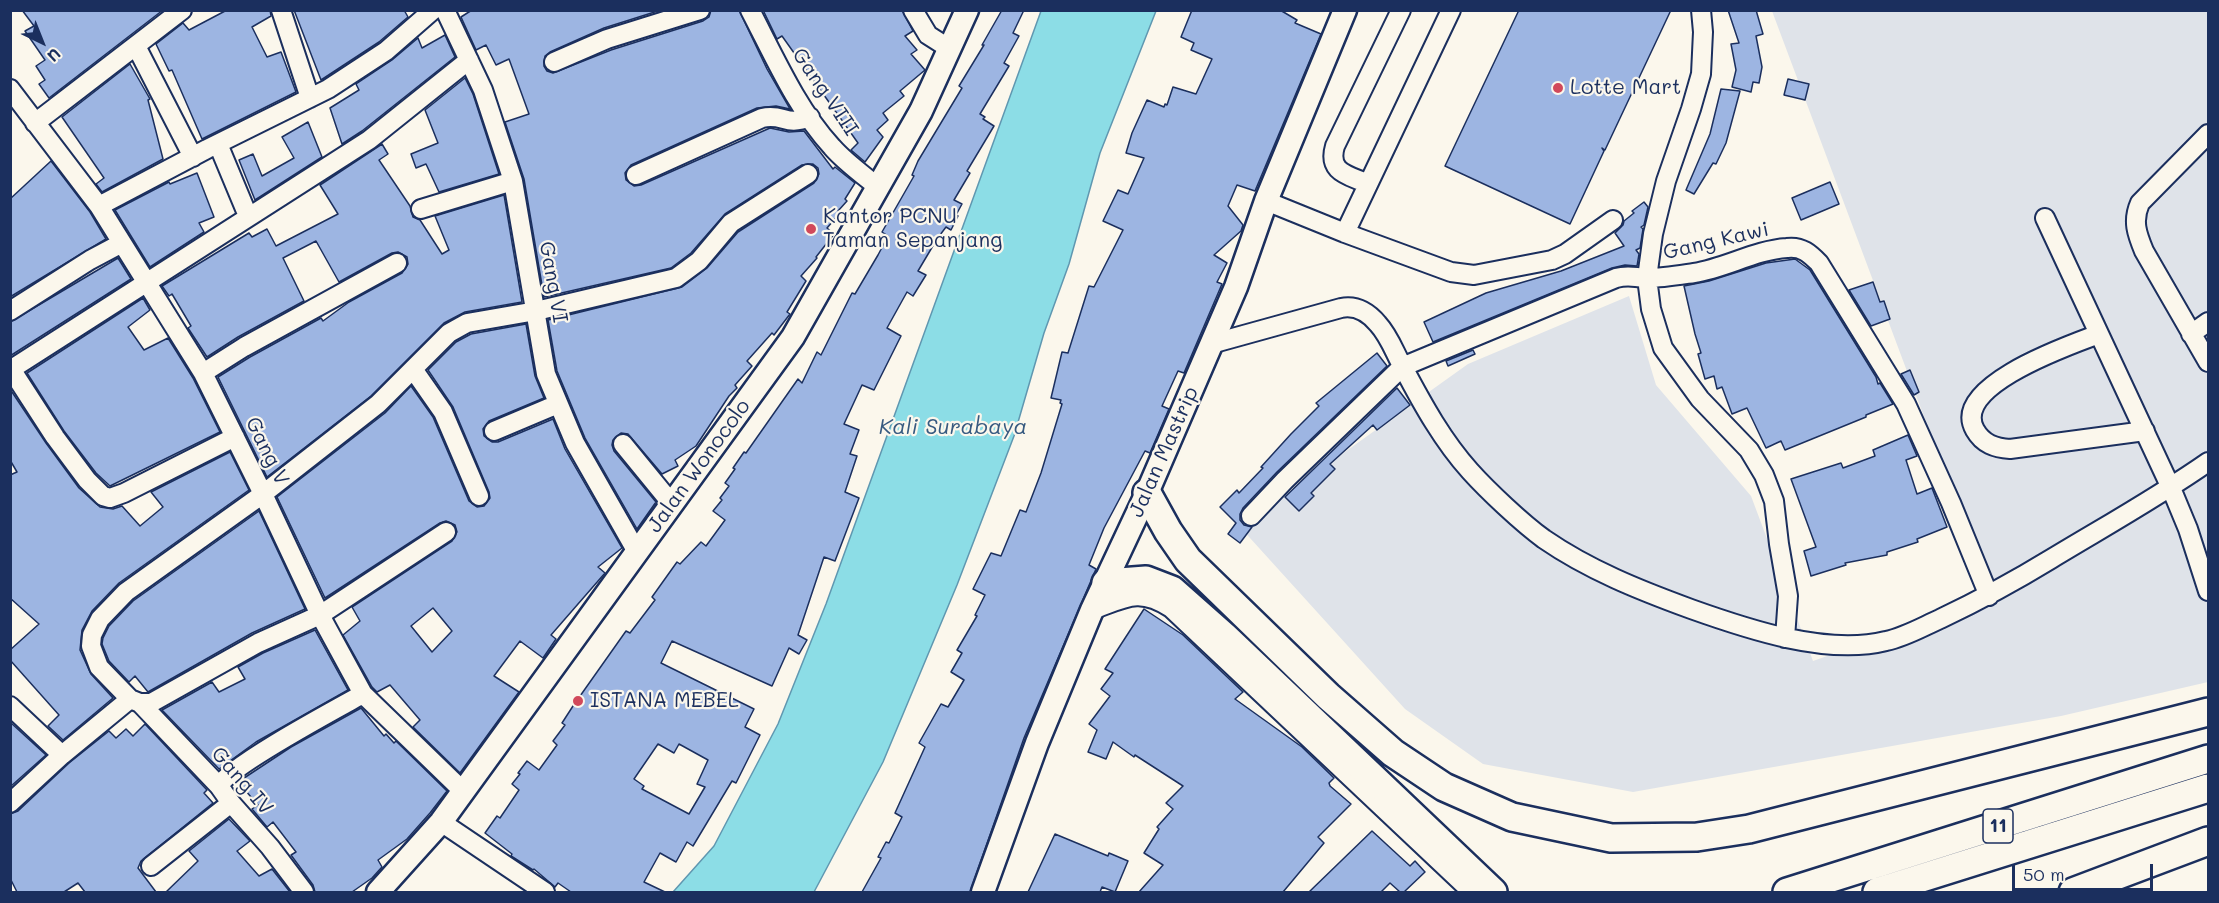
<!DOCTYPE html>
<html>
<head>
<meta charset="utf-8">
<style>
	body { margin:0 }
	#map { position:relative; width:2219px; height:903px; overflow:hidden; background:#fbf7ec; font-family:Mali,sans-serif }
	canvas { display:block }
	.frame { position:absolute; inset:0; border:12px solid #1b2f5e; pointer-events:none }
	.north { position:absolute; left:12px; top:12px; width:60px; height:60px; -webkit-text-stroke:4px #fbf7ec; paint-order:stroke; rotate:137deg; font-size:16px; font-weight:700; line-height:24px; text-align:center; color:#1b2f5e }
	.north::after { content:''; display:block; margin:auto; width:21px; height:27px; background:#1b2f5e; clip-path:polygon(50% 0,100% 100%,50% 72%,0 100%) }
	.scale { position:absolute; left:2012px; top:864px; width:141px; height:27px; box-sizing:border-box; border:3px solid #1b2f5e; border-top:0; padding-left:8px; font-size:18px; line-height:21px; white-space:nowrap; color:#1b2f5e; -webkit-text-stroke:4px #fbf7ec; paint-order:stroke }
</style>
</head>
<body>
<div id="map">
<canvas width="2219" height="903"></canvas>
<div class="frame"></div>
<div class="north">U</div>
<div class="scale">50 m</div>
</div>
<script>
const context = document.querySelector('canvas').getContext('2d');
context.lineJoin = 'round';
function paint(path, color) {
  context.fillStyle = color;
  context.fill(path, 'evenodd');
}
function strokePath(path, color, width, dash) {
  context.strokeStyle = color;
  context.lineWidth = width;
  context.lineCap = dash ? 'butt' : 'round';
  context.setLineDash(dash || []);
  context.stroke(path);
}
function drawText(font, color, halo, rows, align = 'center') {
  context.font = font + ' Mali,sans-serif';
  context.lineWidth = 4.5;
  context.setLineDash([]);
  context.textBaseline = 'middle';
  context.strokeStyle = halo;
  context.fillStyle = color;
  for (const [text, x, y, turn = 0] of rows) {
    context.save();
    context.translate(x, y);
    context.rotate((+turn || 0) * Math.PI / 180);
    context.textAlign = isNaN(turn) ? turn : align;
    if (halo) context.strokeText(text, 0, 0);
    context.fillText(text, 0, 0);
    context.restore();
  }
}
paint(new Path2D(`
	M1772 11H2208V682L2061 716 1633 792 1483 764 1405 709 1240 527 1468 364 1629 296 1656 385 1751 496 1813 661 1992 598Z`), '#dfe3e9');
const water = new Path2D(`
	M1041 11H1156L1100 153 1069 264 1044 333 1014 436 957 585 883 762 814 892H673L714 846 778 724 826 604Z`);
paint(water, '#8cdde6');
strokePath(water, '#5f97b0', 1.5);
const building = new Path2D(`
	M22 10H163L49 98 39 84 45 80 36 66 45 60 25 31 34 26Z
	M227 10H270L271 16 252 27 267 57 281 52 296 92 202 139 172 70 169 71 156 44 183 23 189 30Z
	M294 10H404L408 17 379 42 321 80Z
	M472 10H661L604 28 550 52 545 56 544 66 547 71 553 73 611 50 703 21 709 17 711 10H739L767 69 790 109 776 106 757 108 631 165 625 173 626 180 634 186 641 185 770 128 789 132 804 131 833 169 835 167 855 183 845 199 847 201 838 211 840 213 827 228 834 234 816 257 817 258 801 276 806 281 787 312 790 314 774 335 772 333 747 361 752 366 735 385 737 388 729 396 696 446 675 460 678 466 662 474 628 434 621 433 613 440 612 445 614 451 656 502 637 529 585 438 557 371 548 320 682 287 707 268 738 232 814 183 819 174 818 168 813 164 802 165 725 214 691 253 671 268 544 297 524 179 505 122 529 114 509 59 496 65 486 45 476 50 461 17Z
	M763 10H902L913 31 905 36 917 50 911 54 925 70 900 91 904 96 883 113 888 120 877 130 883 137 865 162 851 150 858 143 782 36 777 39Z
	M1002 10H1024L1013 33 1019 36 1004 63 1009 66 980 114 985 117 983 119 994 126 967 171 970 173 954 200 962 204 956 215 958 216 951 230 946 227 937 239 918 271 926 275 913 296 907 292 887 328 901 336 874 390 862 385 844 424 859 430 850 454 857 456 845 492 859 498 835 561 824 557 798 635 807 640 799 654 789 648 772 686 672 641 661 663 754 709 745 727 760 735 736 783 732 781 693 846 687 842 676 862 660 853 644 882 665 892H571L558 883 555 887 534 869 533 870 511 856 512 854 485 833 497 816 500 818 519 790 512 784 520 774 518 773 527 761 539 770 557 745 553 741 565 725 562 723 573 706 626 631 630 633 655 600 652 597 677 562 680 564 701 542 706 546 725 520 713 511 722 500 720 498 729 486 725 483 735 469 733 468 744 452 746 453 798 379 802 383 817 352 821 355 852 293 855 294 878 255 888 236 882 232 914 176 912 175 918 161 962 88 959 86 984 45H982ZM658 744 674 753 679 744 708 760 697 784 705 787 689 814 642 789 644 786 634 779Z
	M1192 10H1280L1297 20 1295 23 1321 34 1255 191 1237 185 1228 206 1243 225 1241 231 1214 255 1227 263 1217 282 1222 284 1184 373 1178 371 1162 406 1169 409 1150 453 1145 451 1104 528 1089 565 1096 569 1024 738 970 892H862L881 858 878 857 886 842 889 843 902 817 895 813 925 747 919 743 941 704 948 707 964 680 951 672 962 653 957 650 977 616 975 615 985 595 973 589 991 553 1001 556 1020 510 1026 512 1041 473 1062 404 1060 403 1061 400 1051 398 1062 352 1068 353 1089 286 1094 287 1123 230 1103 221 1118 190 1128 194 1144 158 1126 153 1132 133 1147 100 1164 107 1165 104 1167 105 1173 87 1196 94 1212 59 1191 50 1194 43 1181 37Z
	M1519 10H1671L1605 150 1602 148 1604 151 1570 224 1445 166Z
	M1728 10H1756L1763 34 1756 36 1762 67 1759 83 1753 82 1751 92 1732 87 1736 70 1731 44 1739 43Z
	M445 35 455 57 362 131 342 144 330 108 359 90 356 84 392 60 418 38 422 48Z
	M130 64 150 99 148 100 163 159 102 192 96 184 104 178 62 117Z
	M465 78 473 94 499 174 439 192 426 164 416 168 411 154 438 143 425 110Z
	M1788 79 1809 84 1805 100 1784 95Z
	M1721 89 1740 91 1726 143 1716 164 1713 163 1694 194 1686 190 1710 134Z
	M308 122 322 157 255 200 239 160 253 154 262 176 294 158 282 137Z
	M382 144 388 154 379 160 410 206 413 217 420 220 442 254 449 250 435 216 504 195 522 302 465 312 444 323 371 396 267 477 218 377 250 357 321 318 323 321 349 302 402 273 408 264 407 257 398 252 392 253 339 282 316 241 283 258 304 301 238 337 207 357 188 328 191 326 172 294 169 296 162 286 249 233 252 237 267 229 276 246 338 214 320 185Z
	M51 161 90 212 106 239 10 297V199Z
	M197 173 214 217 199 223 204 232 150 267 115 210 169 182 170 184Z
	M1830 182 1839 204 1801 220 1792 198Z
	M1644 202 1648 207 1644 225 1641 227 1643 229 1640 248 1636 250 1639 254 1637 266 1625 265 1612 268 1433 342 1424 322 1486 293 1561 271 1624 246 1615 233 1623 225 1624 221 1634 213 1632 211Z
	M118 258 131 279 10 356V322Z
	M1795 259 1810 270 1876 377 1878 384 1880 383 1893 404 1866 415V417L1785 450 1781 441 1766 448 1747 408 1732 414 1722 387 1717 389 1714 376 1705 379 1698 354 1701 353 1695 334 1684 286 1709 281 1766 263Z
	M1873 282 1880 302 1884 301 1890 319 1871 326 1849 290Z
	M143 298 150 310 128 327 144 350 168 338 193 378 220 432 110 486 96 473 64 431 27 373Z
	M526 324 535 376 544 398 489 421 483 429 484 436 492 442H498L553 419 565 449 622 548 598 567 605 573 551 635 556 639 543 658 520 641 494 676 519 692 460 773 413 727 420 720 390 685 377 692 372 687 343 635 360 621 352 607 452 541 457 532 455 525 446 521 440 523 325 598 277 497 385 413 411 386 433 417 469 501 477 507 484 506 490 498 489 492 453 407 428 370 456 342 471 334ZM433 608 452 631 432 652 411 626Z
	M1473 350 1475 354 1448 366 1446 361Z
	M1377 353 1387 366 1277 472 1243 508 1240 514V520L1244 525 1252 527 1240 543 1228 534 1236 523 1220 507 1237 490 1239 493 1263 468 1261 467 1291 434 1319 406 1316 403Z
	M1910 370 1919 392 1914 395 1901 374Z
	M1397 388 1410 405 1377 430 1373 425 1330 464 1335 469 1311 493 1314 496 1299 511 1285 497Z
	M10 389 46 443 79 488 100 507 113 509 122 506 140 526 163 507 151 492 230 452 249 490 119 583 92 611 82 630 80 650 91 674 113 698 63 740 48 726 59 715 10 660V650L39 624 10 598V475L17 472 10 460Z
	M1908 435 1917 456 1906 460 1917 494 1932 488 1947 527 1917 539 1918 542 1887 552V555L1845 563 1846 565 1811 576 1804 551 1816 547 1791 479 1841 463 1843 468 1875 456 1873 450Z
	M259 511 305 609 252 633 148 692 135 676 129 682 109 661 102 644 103 638 109 626 133 601Z
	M1144 609 1183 635 1243 692 1235 699 1302 747 1334 778 1329 783 1330 786 1351 804 1318 837 1324 843 1283 892H1139L1163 865 1144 853 1159 829 1157 827 1173 809 1166 803 1183 786 1135 755 1134 757 1113 742 1106 759 1088 752 1097 730 1089 724 1110 696 1101 689 1113 673 1105 669Z
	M315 630 348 690 256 742 219 769 162 710 212 682 219 692 245 679 238 667 263 653Z
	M361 708 384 736 386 734 394 743 396 741 447 791 430 813 407 839 378 860 382 867 372 878 352 892H315L313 885 291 855 296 852 273 822 267 827 252 809 258 805 238 782 291 747Z
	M10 722 46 755 10 787Z
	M145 724 207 790 204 793 213 803 141 861 138 868 156 892H85L78 883 64 892H17L10 878V814L18 811 69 763 109 731 116 738 126 729 133 736Z
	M229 819 250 841 237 851 259 876 272 869 290 892H166L198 861 189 851Z
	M1372 831 1410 866 1415 861 1425 872 1404 892H1400L1390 883 1381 892H1309Z
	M1055 834 1108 856 1109 853 1128 861 1115 892 1102 887 1100 892H1028Z`);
paint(building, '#9db5e2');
strokePath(building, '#1b2f5e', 1.5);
const minor = new Path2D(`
	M281 10 310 98
	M445 10 483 90 513 181 546 374 575 443 637 552
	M750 10C774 56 797 109 832 147 845 162 862 174 878 187
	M913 10 928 35 950 49
	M1701 10 1703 32 1701 74 1691 109 1666 181 1653 234 1647 278 1651 309 1663 348 1700 399 1749 450 1764 475 1774 501 1779 544 1788 596 1785 638
	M136 46 193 157
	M554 62 607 39 700 10
	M10 89 99 206 203 373 263 494 320 615 363 694 463 791
	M35 123 182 10
	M2208 134 2140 203C2132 221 2137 234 2144 251L2208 362
	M218 144 248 216
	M636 175 762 118C784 113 785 127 810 117
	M1368 184C1349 175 1327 173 1335 146L1401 10
	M1266 201 1345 233 1451 272 1474 275 1552 260 1565 254 1613 220
	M99 206 207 149 328 89 386 51 433 10
	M421 209 513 181
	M2045 218 2171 488 2188 529 2208 591
	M1345 233 1451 10
	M10 311 90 260 122 243
	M2099 334C2070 345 1950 386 1975 430 1983 444 1995 448 2010 449L2145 431
	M2191 334 2208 322
	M1211 344 1341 308C1356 305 1368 312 1378 324 1390 337 1395 354 1404 369 1423 405 1443 441 1470 471 1488 491 1522 523 1544 539 1589 570 1639 590 1691 609 1747 629 1827 656 1886 641 1905 637 1922 627 1940 619 1978 601 2015 581 2051 559 2104 527 2158 497 2208 462
	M11 369 55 437 87 480 103 496 110 498 124 493 235 437
	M413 369 443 412 479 496
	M10 370 369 140 469 60
	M203 373 244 347 397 263
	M494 431 558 404
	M623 444 672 504
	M1251 516 1285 480 1402 367 1616 278C1630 274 1635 278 1648 278 1662 278 1680 275 1694 273 1726 268 1755 250 1787 248 1802 246 1810 254 1819 263L1906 404 1951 503 1989 596
	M1092 610C1125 598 1139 587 1171 608L1472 892
	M130 699 99 667 91 646 92 635 100 619 126 592 263 494 378 404 449 333 467 323 536 311 676 278 699 261 731 223 808 174
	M140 703 219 786 231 803 270 847 304 892
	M10 706 62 755
	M219 786C229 766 338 708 363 694
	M10 803 62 755 130 699 140 703H151L258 643 320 615 446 532
	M441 822 545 892
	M151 866 231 803`);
const major = new Path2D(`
	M378 892 441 822 793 337 921 111 967 10
	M983 892 1037 743 1092 610 1147 493 1236 287 1266 201 1345 10`);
const highway = new Path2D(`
	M1147 493 1168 531 1188 560 1328 696 1393 753 1444 787 1512 817 1611 838 1697 837 1749 829 2208 712
	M1106 583 1146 580 1172 590 1224 636 1493 892
	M1787 892 2208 759
	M1877 892 2208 788
	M2073 892 2208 841`);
strokePath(minor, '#1b2f5e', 22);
strokePath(major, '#1b2f5e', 27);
strokePath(highway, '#1b2f5e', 32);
strokePath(minor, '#fbf7ec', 18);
strokePath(major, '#fbf7ec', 22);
strokePath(highway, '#fbf7ec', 27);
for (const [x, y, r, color] of [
	[1558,88,6,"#d1495b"],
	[811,229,6,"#d1495b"],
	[578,701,6,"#d1495b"]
]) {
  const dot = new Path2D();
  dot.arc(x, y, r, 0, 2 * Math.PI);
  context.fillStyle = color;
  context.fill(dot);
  strokePath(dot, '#fbf7ec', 2);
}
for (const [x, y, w] of [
	[1998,826,30]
]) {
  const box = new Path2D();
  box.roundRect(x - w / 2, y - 17, w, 34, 4.5);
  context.fillStyle = '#fbf7ec';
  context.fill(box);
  strokePath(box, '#1b2f5e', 1.5);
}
drawText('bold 20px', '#1b2f5e', null, [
	["11",1998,826]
]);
drawText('21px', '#1b2f5e', '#fbf7ec', [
	["Lotte Mart",1570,88],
	["Kantor PCNU",823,217],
	["Taman Sepanjang",823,241],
	["ISTANA MEBEL",590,701]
], 'left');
drawText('21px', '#1b2f5e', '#fbf7ec', [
	["Gang VIII",825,92,56],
	["Gang Kawi",1716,241,-13],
	["Gang VI",553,282,80],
	["Gang V",267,451,64],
	["Jalan Mastrip",1164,452,-66],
	["Jalan Wonocolo",699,466,-54],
	["Gang IV",242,781,49]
]);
drawText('italic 22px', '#375a80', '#fbf7ec', [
	["Kali Surabaya",953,427]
]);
</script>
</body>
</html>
